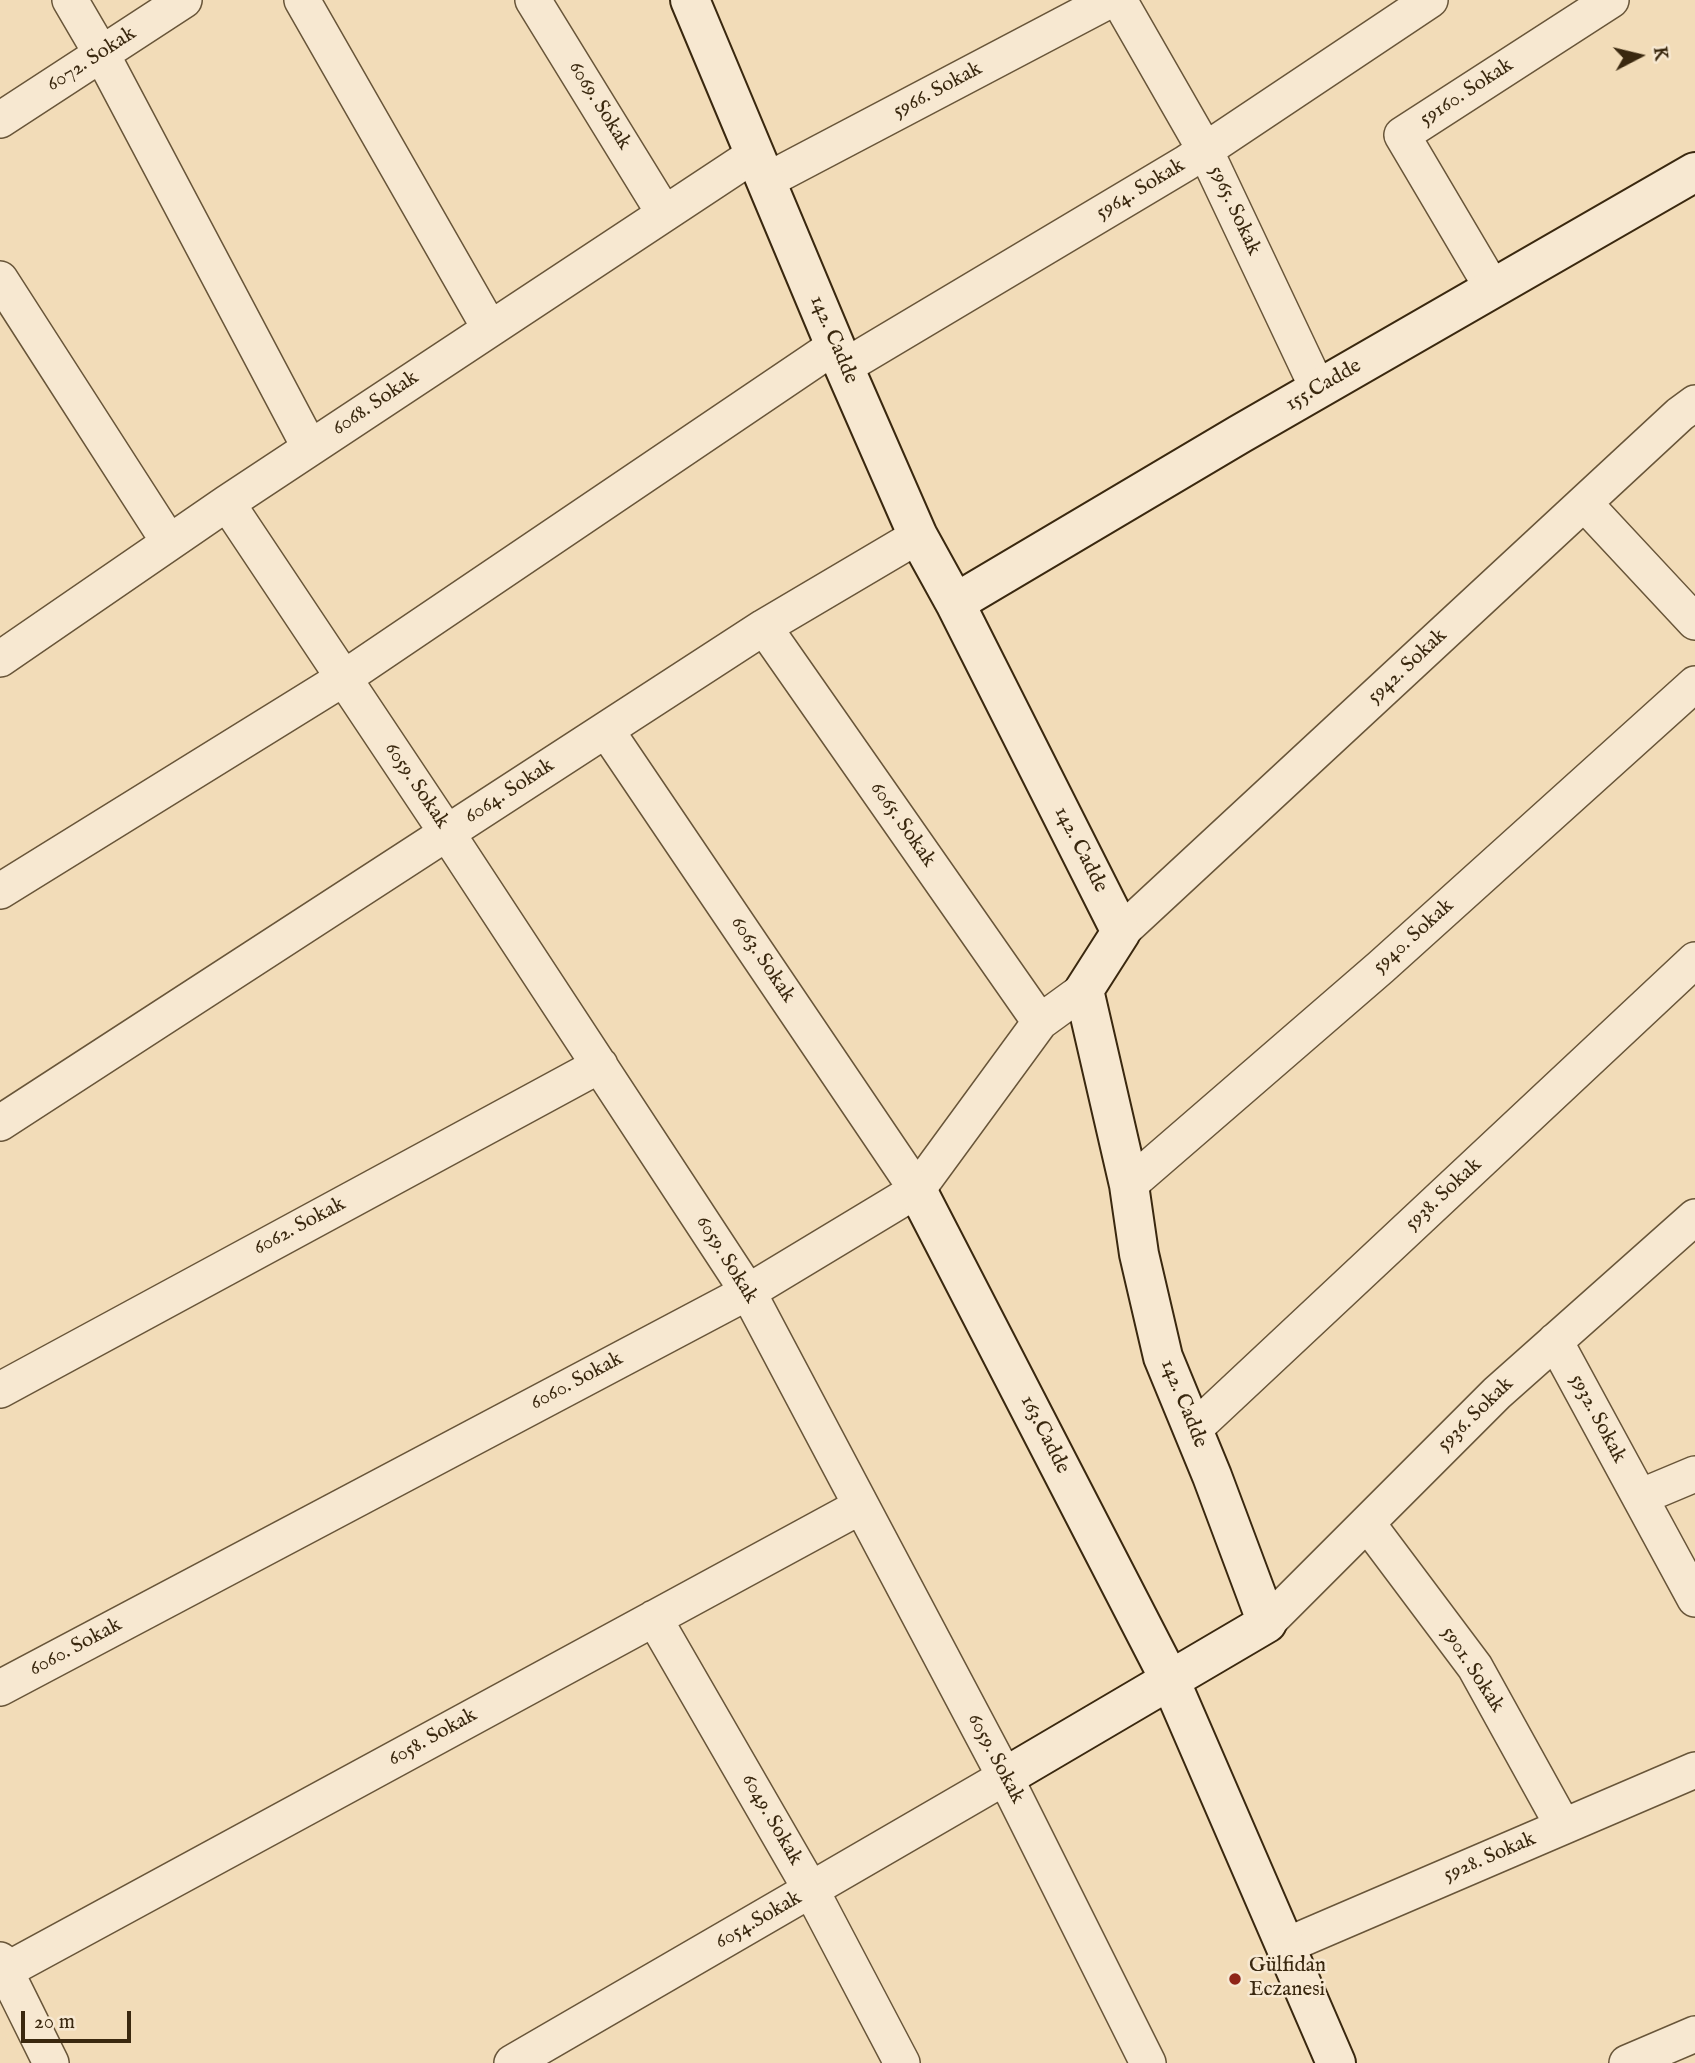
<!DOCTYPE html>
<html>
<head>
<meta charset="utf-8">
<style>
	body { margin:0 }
	#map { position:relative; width:1695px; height:2063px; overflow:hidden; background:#f2dcb8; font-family:"IM FELL English",serif }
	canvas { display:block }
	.north { position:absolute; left:1604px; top:21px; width:70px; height:70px; -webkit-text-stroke:5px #f7e8d1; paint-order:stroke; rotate:83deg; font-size:19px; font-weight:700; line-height:28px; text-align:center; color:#3a280f }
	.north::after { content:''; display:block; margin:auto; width:24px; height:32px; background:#3a280f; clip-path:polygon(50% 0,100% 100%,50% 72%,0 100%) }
	.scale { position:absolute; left:21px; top:2011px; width:110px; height:32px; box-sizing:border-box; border:4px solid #3a280f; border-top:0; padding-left:9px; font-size:21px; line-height:24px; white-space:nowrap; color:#3a280f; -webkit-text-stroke:5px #f7e8d1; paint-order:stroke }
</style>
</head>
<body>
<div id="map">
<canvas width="1695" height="2063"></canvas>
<div class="north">K</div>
<div class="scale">20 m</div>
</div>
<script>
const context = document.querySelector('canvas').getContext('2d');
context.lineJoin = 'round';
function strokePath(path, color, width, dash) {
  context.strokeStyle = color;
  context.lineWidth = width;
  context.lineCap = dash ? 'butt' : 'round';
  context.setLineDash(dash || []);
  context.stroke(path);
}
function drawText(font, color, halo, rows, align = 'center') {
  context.font = font + ' "IM FELL English",serif';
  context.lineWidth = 5;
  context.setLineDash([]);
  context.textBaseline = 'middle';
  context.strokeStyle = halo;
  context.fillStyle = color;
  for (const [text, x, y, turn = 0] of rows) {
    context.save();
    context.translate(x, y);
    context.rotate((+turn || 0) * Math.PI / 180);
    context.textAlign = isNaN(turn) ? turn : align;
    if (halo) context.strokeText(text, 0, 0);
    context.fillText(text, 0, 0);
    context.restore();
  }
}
const street = new Path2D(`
	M70 0 101 53 310 448
	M302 0 489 327
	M533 0 664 213
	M1119 0 1205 150 1318 389
	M0 120 184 0
	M766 181 1110 0
	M0 279 169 542
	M1493 289 1402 135 1611 0
	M844 367 1186 163 1430 0
	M227 503 447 833 748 1292 1005 1777 1148 2063
	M1584 503 1695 622
	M764 627 1040 1022
	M0 659 227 503 755 154
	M606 730 917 1190
	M0 891 344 678 835 346
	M1121 932 1680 414 1695 403
	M0 1123 764 627 918 536
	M1129 1185 1381 967 1695 684
	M1555 1341 1695 1599
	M0 1390 600 1065
	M1193 1430 1695 960
	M1640 1497 1695 1474
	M1367 1523 1475 1667 1563 1826
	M654 1618 811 1890 902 2063
	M1267 1623 1497 1393 1695 1217
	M0 1688 748 1292 917 1190 1040 1022 1084 990
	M1285 1946 1695 1770
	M0 1960 51 2063
	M5 1971 861 1506
	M512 2063 1005 1777
	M1627 2063 1695 2034`);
const secondary = new Path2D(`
	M690 0 844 367 918 536 955 603 1121 932 1084 990 1129 1185 1139 1254 1163 1357 1212 1476 1267 1623 1170 1680 1336 2063
	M955 603 1240 434 1695 172
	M917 1190 1170 1680 1005 1777`);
strokePath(street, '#685539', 38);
strokePath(secondary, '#3a280f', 42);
strokePath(street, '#f7e8d1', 35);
strokePath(secondary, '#f7e8d1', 38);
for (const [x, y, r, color] of [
	[1235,1979,7,"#8f2418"]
]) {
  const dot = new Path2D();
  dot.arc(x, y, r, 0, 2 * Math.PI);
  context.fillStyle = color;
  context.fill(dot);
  strokePath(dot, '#f7e8d1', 2.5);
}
drawText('21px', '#3a280f', '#f7e8d1', [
	["6072. Sokak",92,60,-33],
	["5966. Sokak",938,91,-28],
	["59160. Sokak",1467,93,-33],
	["6069. Sokak",599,106,58],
	["5964. Sokak",1141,190,-31],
	["5965. Sokak",1234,211,65],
	["142. Cadde",833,340,67],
	["155.Cadde",1324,386,-30],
	["6068. Sokak",376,404,-34],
	["5942. Sokak",1408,667,-43],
	["6059. Sokak",416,786,56],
	["6064. Sokak",510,792,-33],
	["6065. Sokak",902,825,55],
	["142. Cadde",1080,850,63],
	["5940. Sokak",1414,937,-42],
	["6063. Sokak",762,960,56],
	["5938. Sokak",1444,1195,-43],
	["6062. Sokak",300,1227,-28],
	["6059. Sokak",726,1260,58],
	["6060. Sokak",577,1382,-28],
	["142. Cadde",1183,1404,68],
	["5936. Sokak",1476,1415,-44],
	["5932. Sokak",1597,1419,62],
	["163.Cadde",1044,1435,63],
	["6060. Sokak",76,1648,-28],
	["5901. Sokak",1472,1670,57],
	["6058. Sokak",433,1738,-29],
	["6059. Sokak",995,1759,62],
	["6049. Sokak",771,1820,60],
	["5928. Sokak",1490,1858,-23],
	["6054.Sokak",759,1921,-30]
]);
drawText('21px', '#3a280f', '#f7e8d1', [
	["Gülfidan",1249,1967],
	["Eczanesi",1249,1991]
], 'left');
</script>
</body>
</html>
